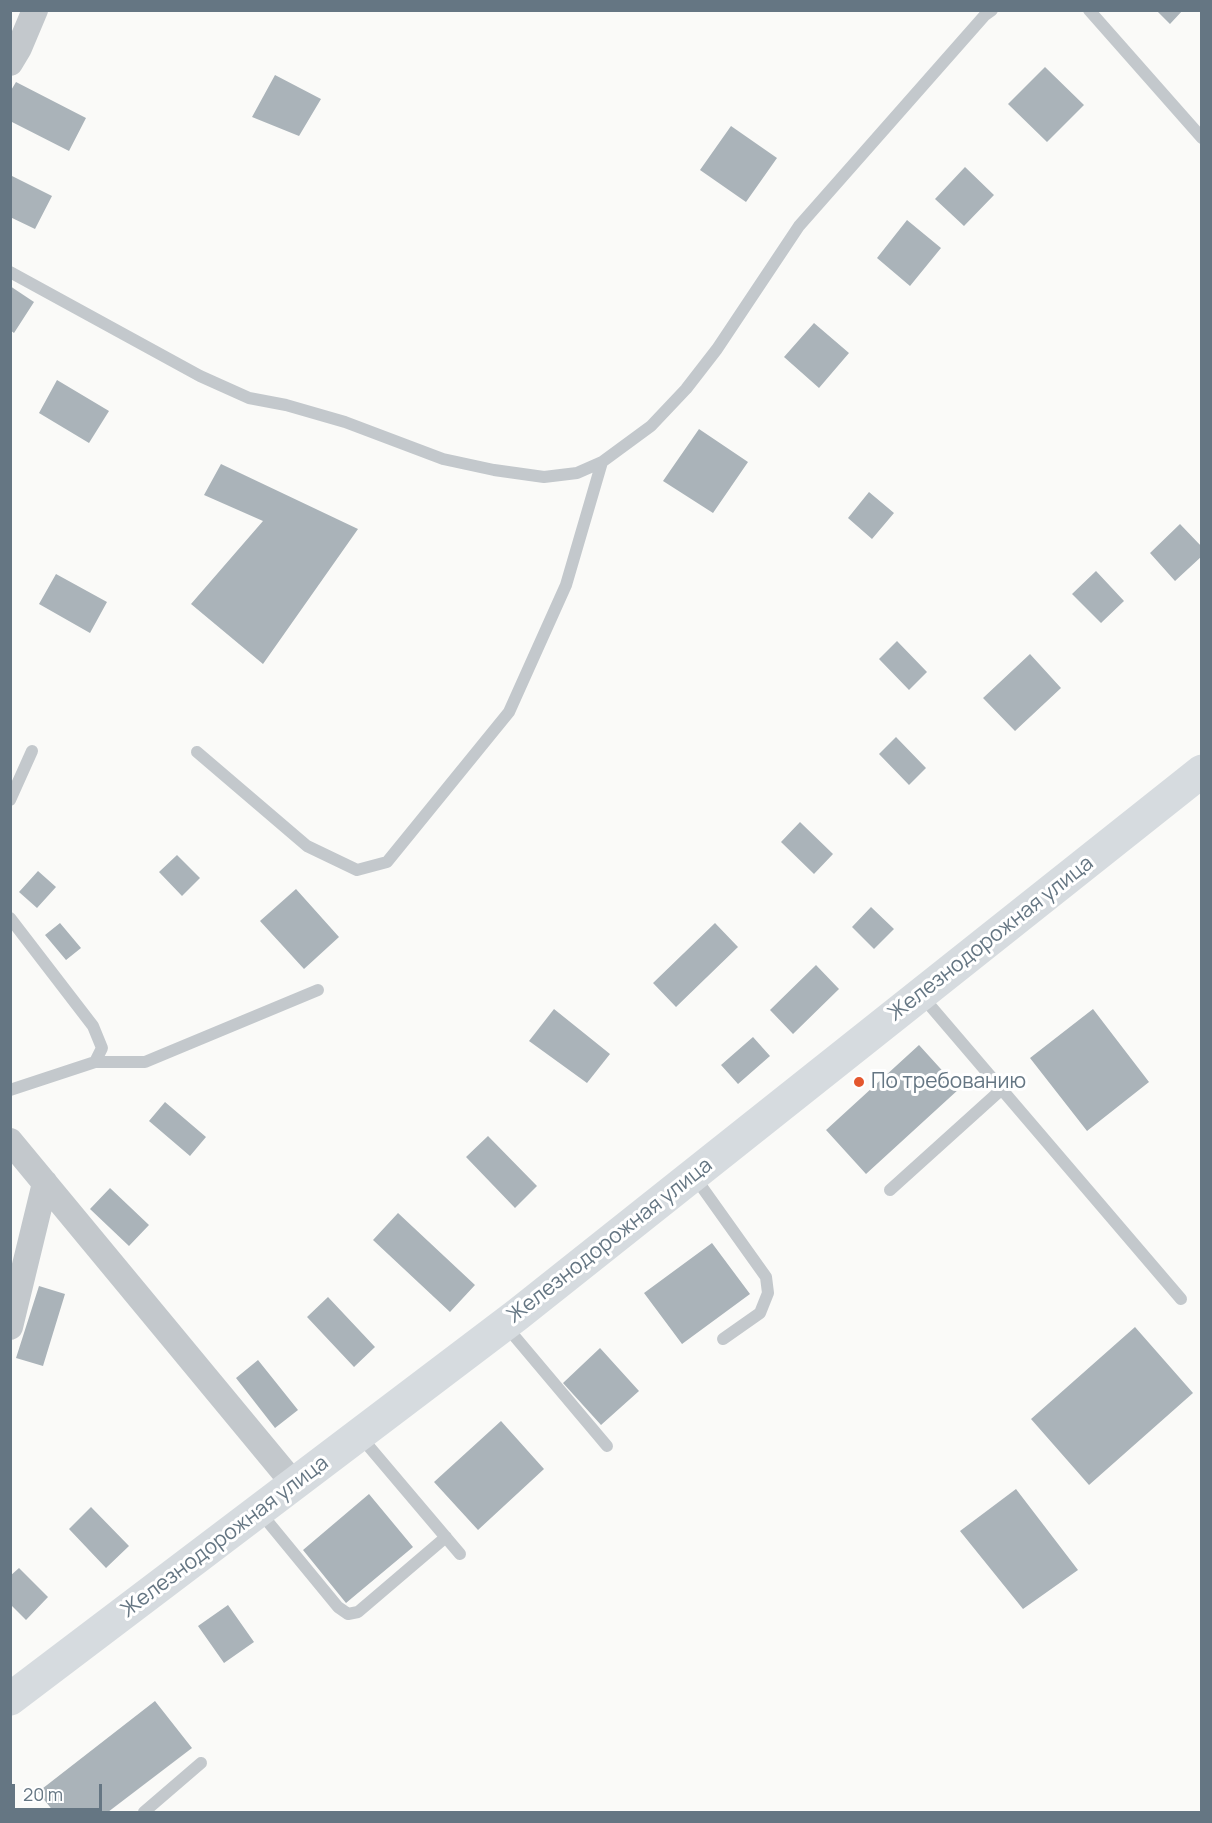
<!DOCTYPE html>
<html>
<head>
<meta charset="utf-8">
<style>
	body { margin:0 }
	#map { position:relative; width:1212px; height:1823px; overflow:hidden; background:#fafaf8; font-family:Manrope,sans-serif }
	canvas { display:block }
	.frame { position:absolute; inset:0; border:12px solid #657683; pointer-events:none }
	.scale { position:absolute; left:12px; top:1784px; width:90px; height:27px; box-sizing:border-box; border:3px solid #657683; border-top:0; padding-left:8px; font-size:18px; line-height:21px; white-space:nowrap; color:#657683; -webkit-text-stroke:4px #fff; paint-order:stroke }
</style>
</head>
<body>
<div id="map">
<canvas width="1212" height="1823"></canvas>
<div class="frame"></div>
<div class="scale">20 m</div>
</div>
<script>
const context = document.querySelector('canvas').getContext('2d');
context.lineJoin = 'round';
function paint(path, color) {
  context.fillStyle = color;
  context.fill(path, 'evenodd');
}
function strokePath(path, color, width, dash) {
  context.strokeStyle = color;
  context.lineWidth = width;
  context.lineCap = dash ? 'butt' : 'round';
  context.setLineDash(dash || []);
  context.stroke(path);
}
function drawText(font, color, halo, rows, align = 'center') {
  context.font = font + ' Manrope,sans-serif';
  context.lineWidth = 6;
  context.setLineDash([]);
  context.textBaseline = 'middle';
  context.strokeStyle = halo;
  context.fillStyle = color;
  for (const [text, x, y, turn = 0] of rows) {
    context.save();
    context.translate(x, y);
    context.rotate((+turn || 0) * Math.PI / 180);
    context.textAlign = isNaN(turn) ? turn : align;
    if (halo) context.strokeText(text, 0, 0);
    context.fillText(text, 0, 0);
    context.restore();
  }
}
paint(new Path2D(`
	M1156 10H1183L1170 24Z
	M1045 67 1084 105 1047 142 1008 104Z
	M275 75 321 99 299 136 252 117Z
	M16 82 86 118 69 151 10 121V92Z
	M731 126 777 158 746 202 700 170Z
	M965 167 994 195 964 226 935 199Z
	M10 175 52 196 35 229 10 217Z
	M907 220 941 248 910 286 877 258Z
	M10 286 34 302 14 333 10 330Z
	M814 323 849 353 819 388 784 357Z
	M57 380 109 411 89 443 39 413Z
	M699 429 748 462 713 513 663 481Z
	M221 464 358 529 263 664 191 604 263 521 204 495Z
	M869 492 894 513 872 539 848 518Z
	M1180 524 1202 547V556L1175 581 1150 553Z
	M1096 571 1124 601 1101 623 1072 594Z
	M56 574 107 602 90 633 39 604Z
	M897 641 927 672 909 690 879 659Z
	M1030 654 1061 688 1015 731 983 698Z
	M896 737 926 768 909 785 879 754Z
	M800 822 833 854 814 874 781 842Z
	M177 855 200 878 182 896 159 872Z
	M38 871 56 887 37 908 19 892Z
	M296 889 339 937 304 969 260 921Z
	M871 907 894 929 874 949 852 927Z
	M60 923 81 948 66 960 45 935Z
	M715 923 738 947 676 1007 653 983Z
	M816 965 839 989 793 1034 770 1010Z
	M554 1009 610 1054 587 1083 529 1041Z
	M1093 1009 1149 1082 1087 1131 1030 1058Z
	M753 1037 770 1056 738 1084 721 1065Z
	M919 1045 959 1089 866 1174 826 1130Z
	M165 1102 206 1137 190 1156 149 1121Z
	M488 1136 537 1186 515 1208 466 1157Z
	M110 1188 149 1225 129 1246 90 1209Z
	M398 1213 475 1285 450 1312 373 1240Z
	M712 1243 750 1294 682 1344 644 1293Z
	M39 1286 65 1294 43 1366 16 1358Z
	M328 1297 375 1347 354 1367 307 1317Z
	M1135 1327 1193 1393 1089 1485 1031 1419Z
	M600 1348 639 1391 601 1425 563 1383Z
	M258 1360 298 1410 275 1428 236 1378Z
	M501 1421 544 1469 478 1530 434 1482Z
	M1016 1489 1078 1570 1023 1609 960 1531Z
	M369 1494 413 1547 346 1603 303 1550Z
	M91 1507 129 1546 106 1568 69 1529Z
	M19 1568 48 1597 26 1620 10 1604V1576Z
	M228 1605 254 1642 224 1663 198 1626Z
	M155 1701 192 1748 108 1812H54L38 1792Z`), '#aab3b9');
strokePath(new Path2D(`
	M1089 10 1202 138
	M10 272 200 376 249 398 286 405 345 422 443 459 494 470 544 477 577 473 602 462 651 426 686 389 717 349 799 226 985 15 992 10
	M197 752 307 846 357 870 387 862 509 712 566 585 602 462
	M10 800 32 751
	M10 918 93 1026 102 1048 95 1062 10 1090
	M921 995 1181 1299
	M95 1062H145L318 990
	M694 1176 766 1277 768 1293 760 1313 723 1339
	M890 1190 1002 1089
	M505 1325 607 1446
	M360 1436 460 1554
	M259 1511 338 1607 348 1614 358 1612 446 1537
	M144 1812 201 1763`), '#c3c8cc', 12);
strokePath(new Path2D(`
	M10 63 19 48 35 10
	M10 1141 294 1484
	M10 1327 45 1183`), '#c3c8cc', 26);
strokePath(new Path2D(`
	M10 1699 517 1315 1202 771`), '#d6dbdf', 33);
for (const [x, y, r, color] of [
	[859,1082,6,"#e4572e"]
]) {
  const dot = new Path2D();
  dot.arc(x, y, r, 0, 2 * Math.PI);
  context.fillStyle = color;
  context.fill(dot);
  strokePath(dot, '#fff', 2);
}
drawText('21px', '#657683', '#fff', [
	["Железнодорожная улица",991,939,-38],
	["Железнодорожная улица",610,1241,-38],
	["Железнодорожная улица",225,1537,-37]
]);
drawText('21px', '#657683', '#fff', [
	["По требованию",871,1082]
], 'left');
</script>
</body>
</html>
